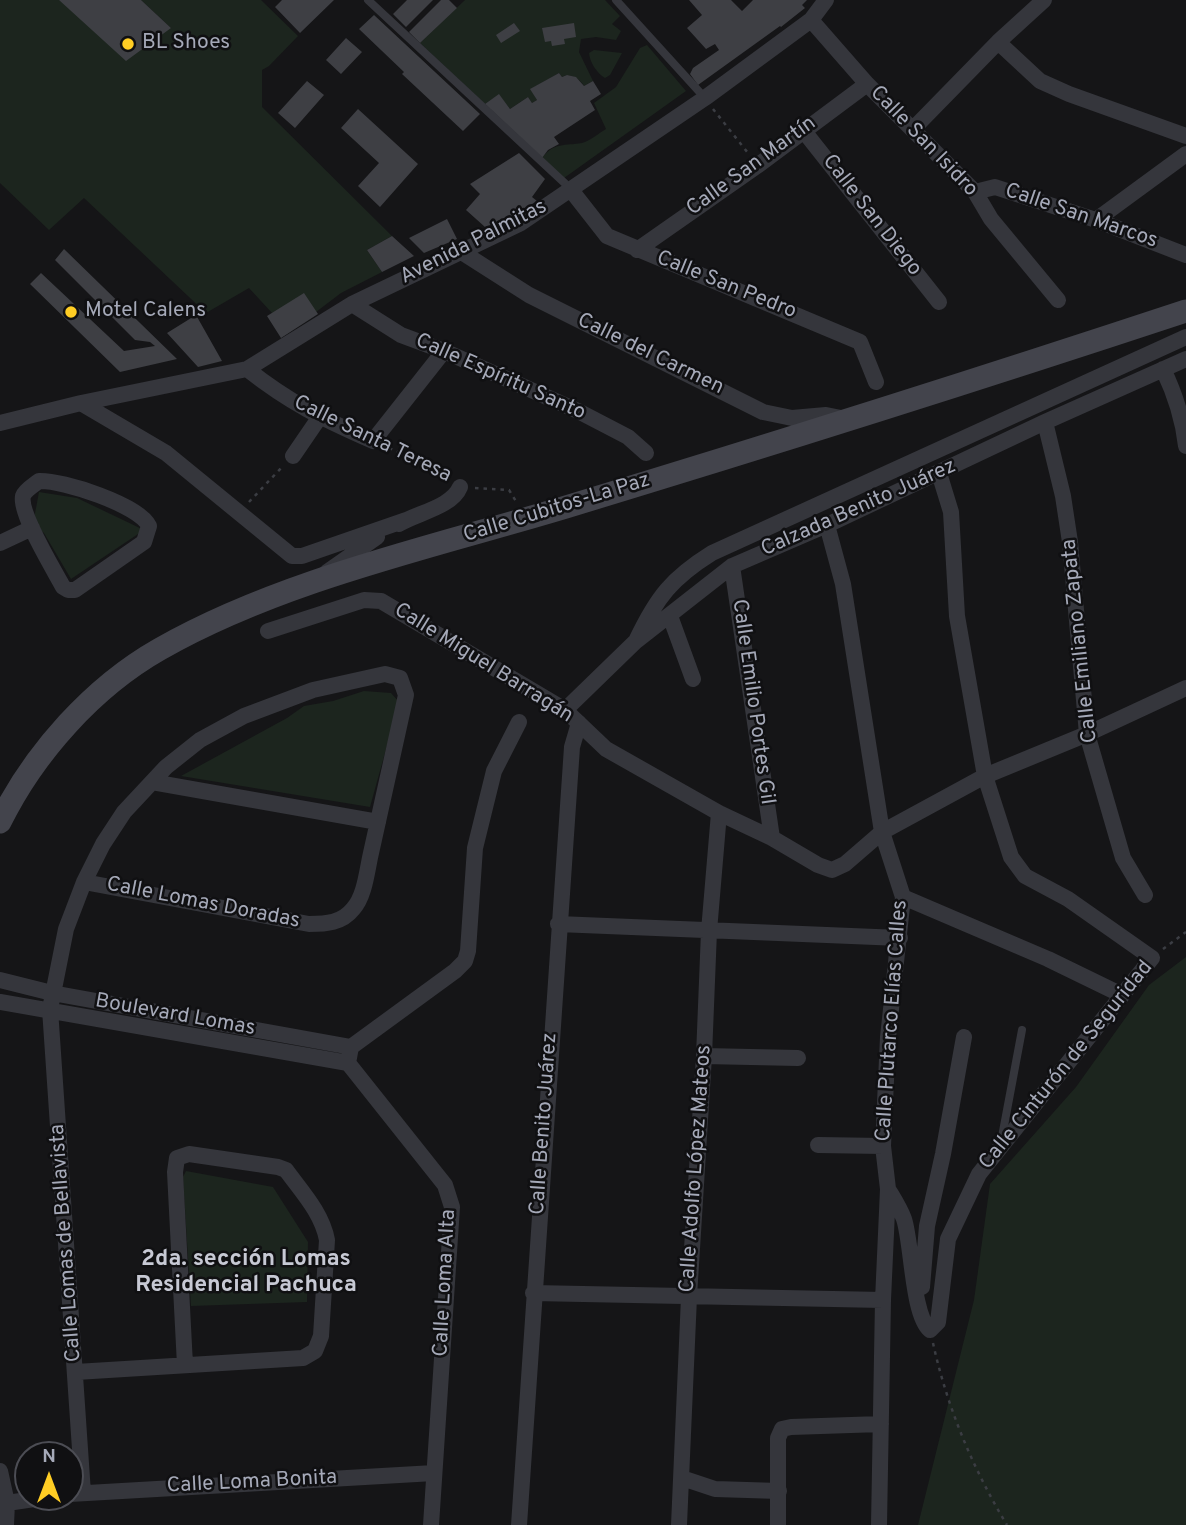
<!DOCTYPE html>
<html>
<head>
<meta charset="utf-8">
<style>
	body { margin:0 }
	#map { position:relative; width:1186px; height:1525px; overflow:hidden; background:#151517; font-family:Overpass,sans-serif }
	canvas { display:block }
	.north { position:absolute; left:14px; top:1441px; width:70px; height:70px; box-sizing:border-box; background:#101012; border:2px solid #4c4d54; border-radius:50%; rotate:0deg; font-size:19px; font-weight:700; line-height:28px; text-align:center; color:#a5a9b8 }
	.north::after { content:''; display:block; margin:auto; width:24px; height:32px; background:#ffcd24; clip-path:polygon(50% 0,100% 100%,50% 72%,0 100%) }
</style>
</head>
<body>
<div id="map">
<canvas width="1186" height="1525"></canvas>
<div class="north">N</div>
</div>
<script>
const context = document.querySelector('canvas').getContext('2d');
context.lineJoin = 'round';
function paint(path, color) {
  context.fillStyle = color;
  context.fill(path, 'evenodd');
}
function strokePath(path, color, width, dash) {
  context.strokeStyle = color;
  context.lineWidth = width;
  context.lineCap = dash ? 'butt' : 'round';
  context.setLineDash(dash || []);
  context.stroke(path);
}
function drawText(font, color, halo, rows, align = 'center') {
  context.font = font + ' Overpass,sans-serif';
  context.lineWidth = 5;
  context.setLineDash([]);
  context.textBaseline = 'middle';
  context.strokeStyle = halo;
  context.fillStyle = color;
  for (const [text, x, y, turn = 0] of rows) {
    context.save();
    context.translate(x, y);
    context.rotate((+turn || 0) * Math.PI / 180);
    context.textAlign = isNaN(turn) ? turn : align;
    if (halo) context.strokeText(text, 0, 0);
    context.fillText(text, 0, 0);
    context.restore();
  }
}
paint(new Path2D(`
	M0 0H59L171 28 141 0H261L298 36 269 66 262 70V107L392 236 367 250 382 272 341 293 316 312 272 313 249 288 206 313 84 198 49 230 0 183Z
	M465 0H605L620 16 612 24 621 31 616 40 596 37 581 39 579 52 593 81 584 86C581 80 571 72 562 77L559 73 531 89 537 100 532 103 528 97 510 109 499 95 485 104 420 43Z
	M647 45 686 91 564 178 542 158C554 142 565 146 582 143 590 141 599 133 606 129L594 103 616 87 640 48Z
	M594 50 622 53 610 75 605 78C597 73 590 63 589 53Z
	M39 492 77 498 144 530 71 579 44 533 33 524Z
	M364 691 391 693 399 702 370 807 181 776 287 718 304 706 333 701Z
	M1186 957V1525H918L974 1300 990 1184 1076 1087 1149 985Z
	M186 1171 273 1187 308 1242 307 1302 191 1306 183 1177Z`), '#1c251e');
paint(new Path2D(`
	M59 0H141L171 28 126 61Z
	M282 0H334L300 33 275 7Z
	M407 0H433L406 27 393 14Z
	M441 0H449L457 8 420 43 409 32Z
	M689 0H731L742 11 753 0H807L802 5 805 8 781 27 780 26 698 85 690 74 693 68 719 50 715 44 706 49 687 28 702 15Z
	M374 15 480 114 463 131 402 74 404 72 359 29Z
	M514 23 520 31 501 43 496 35Z
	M574 23 576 37 564 39 565 44 552 46 551 41 545 42 542 28Z
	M346 38 362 52 341 74 326 60Z
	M559 73 562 77 567 75 576 77 584 86 593 81 601 94 590 101 595 110 554 137 559 144 548 150 542 158 485 104 499 94 510 109 528 97 532 103 537 100 530 89Z
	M307 81 324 95 295 128 278 113Z
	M358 109 418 164 380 207 358 186 379 163 341 128Z
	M519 153 545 179 532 197 537 201 506 220 485 227 466 210 480 194 470 184Z
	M447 219 457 239 424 253 409 238Z
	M392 236 414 256 382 272 367 250Z
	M64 249 177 359 120 372 30 284 41 273 124 351 155 346 150 342 135 340 55 260Z
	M304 293 318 314 281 338 267 316Z
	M196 315 222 361 198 367 167 333Z`), '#3e3f44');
strokePath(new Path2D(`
	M713 109 748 153
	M389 448 450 475
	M475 488 509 490 517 503
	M249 502 283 466
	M1163 949 1186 932
	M933 1343C947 1407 973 1469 1007 1525`), '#3b3d43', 2.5, [3.5, 5]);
strokePath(new Path2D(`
	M368 0 571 189
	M616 0 705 98
	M1001 1142 1022 1030`), '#35363c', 8);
strokePath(new Path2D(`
	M811 20 867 84 975 192 991 219 1058 300
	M998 42 1040 81 1069 94 1186 136
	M913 129 998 42 1044 0
	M803 130 939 302
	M571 190 607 236 860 342 876 382
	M975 192 995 187 1096 220 1186 255
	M1096 220 1186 154
	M637 250 757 166 867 84
	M460 251 529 295 763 412 792 418 826 415 846 419
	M352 304 401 335 444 351 578 411 628 437 646 453
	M247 369C290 403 323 419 373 441L444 351
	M1163 369C1175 394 1183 418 1186 446
	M81 403 166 453 292 556H302L406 520
	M1045 422 1063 496 1070 542 1087 734 1123 858 1145 895
	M0 423 81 403 247 369 352 304 521 223 705 98 811 20 826 0
	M293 456 319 418
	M39 481C63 480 139 505 149 526L144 542 75 590H68L63 587C54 570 19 513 23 496 25 490 34 485 39 481Z
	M399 524C417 513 452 507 460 487
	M827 525 843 584 882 832 903 897 888 1037 883 1146 888 1189 883 1300 879 1525
	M0 543 32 528
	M732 566 772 838
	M327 572 377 537
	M670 616 693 679
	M268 631 364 600 381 601 565 710 606 749 719 813 772 838 818 865 832 870 845 864 882 832 985 776 1087 734 1186 688
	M637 639C657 597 672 578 712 553L1186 337
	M565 710 635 642 732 566 827 525 1045 422 1186 359
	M152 782 378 822
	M903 897 1048 959 1122 995
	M558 924 900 938
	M0 980 52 993 351 1047
	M0 1002 348 1063
	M704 1056 798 1058
	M818 1145 883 1146
	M888 1189C894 1199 900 1208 904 1219 912 1243 912 1315 930 1330L938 1322 948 1239 979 1174 1152 958 1068 899 1025 876 1011 857 985 776 957 616 951 512 939 473
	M922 1287 927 1226 943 1154 964 1037
	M533 1293 883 1300
	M76 1372 303 1358 315 1351 321 1336 327 1240C322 1213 302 1192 286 1170L278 1167 189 1154 177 1158 175 1172 185 1365
	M0 1471 7 1503 6 1525
	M682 1478 715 1489 779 1491
	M83 1493 50 1009 66 929 84 882 103 844 124 812 166 767 200 740 244 716 313 690 385 674 400 678 406 695C394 748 383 800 371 853 367 870 365 896 353 909 342 923 326 924 309 924L84 882
	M70 1494 434 1473
	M7 1503 48 1497
	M431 1525 452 1207 445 1185 348 1063 351 1047 455 971 465 961 468 951 475 848 494 771 519 722
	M519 1525 572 747 579 723
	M679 1525 689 1297 704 1056 709 931 719 813
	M778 1525V1438L782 1429 791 1427 881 1424`), '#35363c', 16);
strokePath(new Path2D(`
	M0 822C34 753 93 687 160 649 281 580 433 547 566 507 774 444 980 379 1186 311`), '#43444c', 23);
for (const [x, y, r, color] of [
	[128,44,7,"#ffcd24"],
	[71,312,7,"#ffcd24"]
]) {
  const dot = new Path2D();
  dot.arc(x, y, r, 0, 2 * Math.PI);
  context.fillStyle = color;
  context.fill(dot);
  strokePath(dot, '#101012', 2.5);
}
drawText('21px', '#a5a9b8', '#101012', [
	["BL Shoes",142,44],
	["Motel Calens",85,312]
], 'left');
drawText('21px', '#a5a9b8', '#101012', [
	["Calle San Isidro",923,142,46],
	["Calle San Martín",752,167,-36],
	["Calle San Diego",871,216,52],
	["Calle San Marcos",1081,217,19],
	["Avenida Palmitas",474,243,-27],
	["Calle San Pedro",726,286,22],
	["Calle del Carmen",650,355,26],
	["Calle Espíritu Santo",500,378,24],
	["Calle Santa Teresa",372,440,26],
	["Calle Cubitos-La Paz",557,509,-17],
	["Calzada Benito Juárez",859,509,-24],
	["Calle Emiliano Zapata",1081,641,-96],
	["Calle Miguel Barragán",483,664,32],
	["Calle Emilio Portes Gil",752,702,82],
	["Calle Lomas Doradas",203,904,11],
	["Boulevard Lomas",175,1016,10],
	["Calle Plutarco Elías Calles",893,1021,-86],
	["Calle Cinturón de Seguridad",1067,1066,-51],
	["Calle Benito Juárez",545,1124,-86],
	["Calle Adolfo López Mateos",697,1169,-86],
	["Calle Lomas de Bellavista",67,1243,-94],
	["Calle Loma Alta",446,1283,-87],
	["Calle Loma Bonita",252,1483,-3]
]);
drawText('bold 23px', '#c7c9d4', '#101012', [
	["2da. sección Lomas",246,1260],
	["Residencial Pachuca",246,1286]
]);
</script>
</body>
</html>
